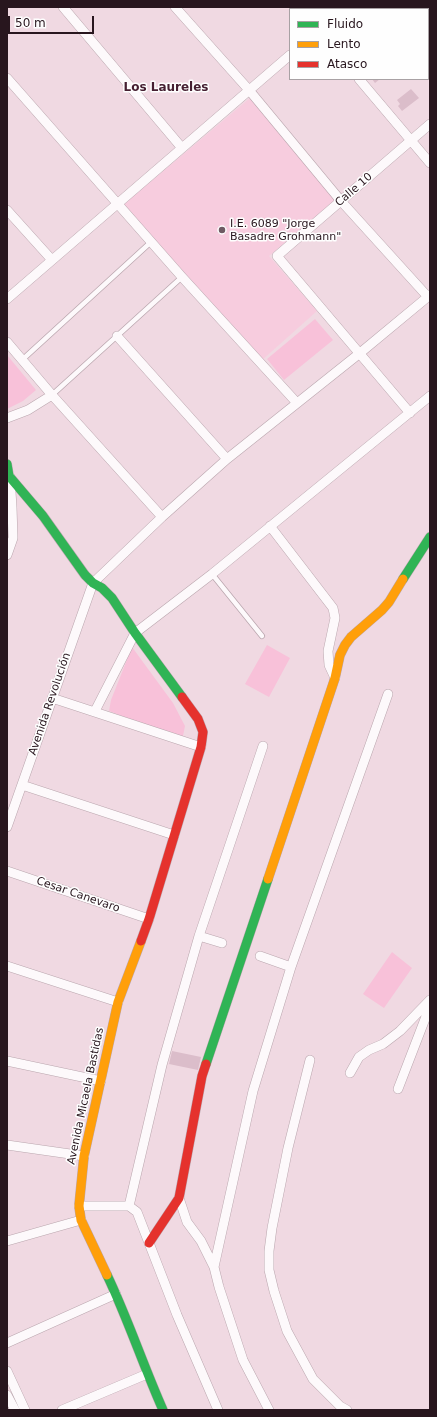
<!DOCTYPE html>
<html>
<head>
<meta charset="utf-8">
<style>
	body { margin:0 }
	#map { position:relative; width:437px; height:1417px; overflow:hidden; background:#f0d9e2; font-family:"DejaVu Sans",sans-serif }
	canvas { display:block }
	.frame { position:absolute; inset:0; border:8px solid #28161e; pointer-events:none }
	.legend { position:absolute; left:289px; top:8px; width:140px; height:72px; box-sizing:border-box; background:#fefefe; border:1px solid #a8a1a4; margin:0; padding:5px 7px; list-style:none; font-size:12px; color:#28161e }
	.legend li { display:flex; align-items:center; gap:8px; height:20px }
	.legend b { width:20px; border:1px solid #a8a1a4 }
	.scale { position:absolute; left:8px; top:16px; width:86px; height:18px; box-sizing:border-box; border:2px solid #28161e; border-top:0; padding-left:5px; font-size:12px; line-height:14px; white-space:nowrap; color:#28161e; -webkit-text-stroke:3px #fefefe; paint-order:stroke }
</style>
</head>
<body>
<div id="map">
<canvas width="437" height="1417"></canvas>
<div class="frame"></div>
<ul class="legend">
<li><b style="height:5px;background:#30b455"></b>Fluido</li>
<li><b style="height:5px;background:#ff9f0a"></b>Lento</li>
<li><b style="height:5px;background:#e5322d"></b>Atasco</li>
</ul>
<div class="scale">50 m</div>
</div>
<script>
const context = document.querySelector('canvas').getContext('2d');
context.lineJoin = 'round';
function paint(path, color) {
  context.fillStyle = color;
  context.fill(path, 'evenodd');
}
function strokePath(path, color, width, dash) {
  context.strokeStyle = color;
  context.lineWidth = width;
  context.lineCap = dash ? 'butt' : 'round';
  context.setLineDash(dash || []);
  context.stroke(path);
}
function drawText(font, color, halo, rows, align = 'center') {
  context.font = font + ' "DejaVu Sans",sans-serif';
  context.lineWidth = 3;
  context.setLineDash([]);
  context.textBaseline = 'middle';
  context.strokeStyle = halo;
  context.fillStyle = color;
  for (const [text, x, y, turn = 0] of rows) {
    context.save();
    context.translate(x, y);
    context.rotate((+turn || 0) * Math.PI / 180);
    context.textAlign = isNaN(turn) ? turn : align;
    if (halo) context.strokeText(text, 0, 0);
    context.fillText(text, 0, 0);
    context.restore();
  }
}
paint(new Path2D(`
	M250 98 335 200 269 256 317 311 261 361 123 205Z`), '#f7ccde');
paint(new Path2D(`
	M315 319 333 340 284 380 267 359Z
	M7 355 36 390 23 401 7 409Z
	M267 645 290 658 269 697 245 684Z
	M132 647 173 703 185 726 183 736 179 738 109 711 111 700Z
	M392 952 412 968 384 1008 363 994Z`), '#f8c1d9');
paint(new Path2D(`
	M359 7H366L367 9H356Z
	M428 42 430 45V54L428 55Z
	M372 79H380L375 83Z
	M411 89 419 98 402 111 398 106 400 104 397 100Z
	M172 1051 201 1057 198 1070 169 1064Z`), '#dbbdca');
const lane = new Path2D(`
	M22 360 151 242
	M52 395 182 277
	M212 574 262 636`);
const street = new Path2D(`
	M63 7 182 148
	M175 7 249 90 341 201 428 297
	M297 7 299 9
	M416 7 418 9
	M343 9 345 7
	M428 21 430 23
	M7 78 182 277 297 403
	M359 79 430 163
	M7 210 52 260
	M7 299 290 55
	M117 336 227 459
	M7 342 52 395 162 517
	M410 413 277 256 430 124
	M7 418 28 410 52 395
	M270 526 333 608 335 618 328 651 329 665 335 678
	M7 555 13 538 12 507 10 477
	M52 698 201 747
	M95 711 135 633 212 574 430 396
	M22 785 174 835
	M7 827 93 583 162 517 227 459 360 353 430 295
	M7 871 149 919
	M199 936 222 943
	M260 956 291 967
	M7 966 118 1002
	M310 1060 288 1148 272 1228 269 1251V1270L274 1291 287 1331 313 1379 340 1406 347 1410
	M7 1061 101 1081
	M350 1073 359 1057 369 1050 383 1044 400 1031 430 1000
	M398 1089 430 1006
	M7 1145 84 1156
	M179 1198 187 1222 201 1241 214 1267
	M79 1206H129L137 1212 177 1315 218 1410
	M129 1206 162 1065 199 936 263 746
	M7 1241 81 1220
	M7 1343 116 1294
	M7 1371 25 1410
	M7 1395 15 1410
	M62 1410 147 1374
	M269 1410 243 1360 219 1287 214 1267 253 1091 291 967 388 694`);
const fast = new Path2D(`
	M7 464 9 476 43 516 85 575 93 583 102 588 112 598 135 633 182 697
	M403 579 430 537
	M206 1064 268 879
	M107 1275C128 1319 143 1365 163 1410`);
const slow = new Path2D(`
	M268 879 335 678 340 655 345 645 351 637 382 610 389 602 403 579
	M107 1275 81 1220 79 1206 84 1156 118 1002 141 941`);
const jam = new Path2D(`
	M141 941 149 919 201 747 203 732 198 719 182 697
	M149 1243 179 1198 202 1076 206 1064`);
strokePath(lane, '#baa6ae', 6);
strokePath(street, '#baa6ae', 10);
strokePath(fast, '#baa6ae', 10);
strokePath(slow, '#baa6ae', 10);
strokePath(jam, '#baa6ae', 10);
strokePath(lane, '#fdf9fb', 4.5);
strokePath(street, '#fdf9fb', 9);
strokePath(fast, '#30b455', 9);
strokePath(slow, '#ff9f0a', 9);
strokePath(jam, '#e5322d', 9);
for (const [x, y, r, color] of [
	[222,230,4,"#6e5a63"]
]) {
  const dot = new Path2D();
  dot.arc(x, y, r, 0, 2 * Math.PI);
  context.fillStyle = color;
  context.fill(dot);
  strokePath(dot, '#fefefe', 1.5);
}
drawText('11px', '#28161e', '#fefefe', [
	["Calle 10",354,190,-41],
	["Avenida Revolución",50,704,-71],
	["Cesar Canevaro",78,895,19],
	["Avenida Micaela Bastidas",86,1096,-78]
]);
drawText('11px', '#28161e', '#fefefe', [
	["I.E. 6089 \"Jorge",230,224],
	["Basadre Grohmann\"",230,237]
], 'left');
drawText('bold 12px', '#462032', '#fefefe', [
	["Los Laureles",166,88]
]);
</script>
</body>
</html>
